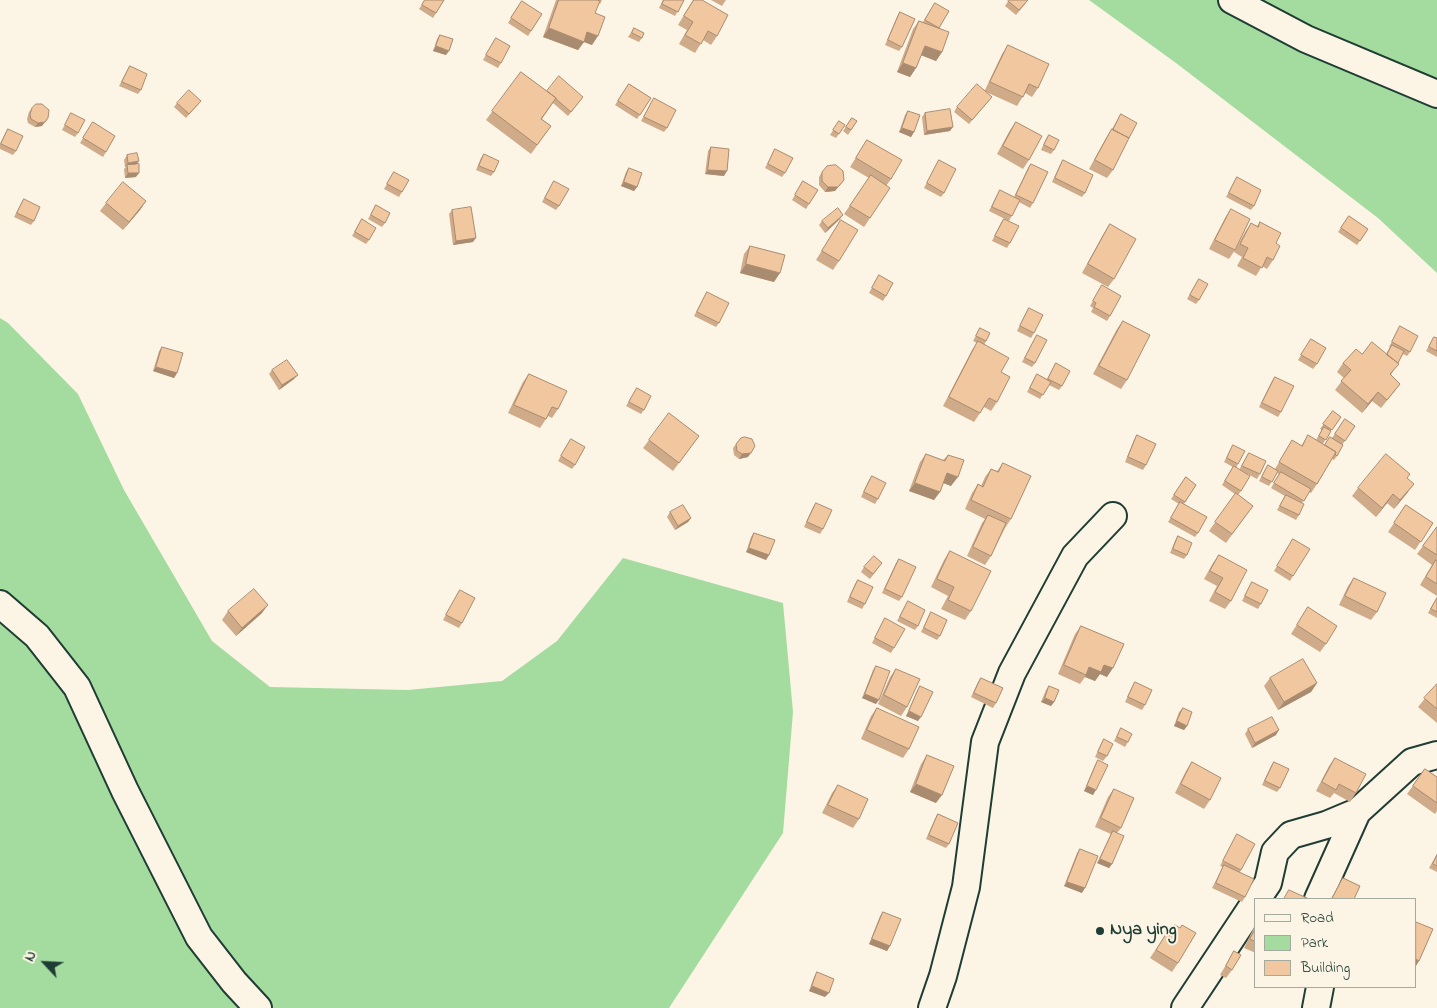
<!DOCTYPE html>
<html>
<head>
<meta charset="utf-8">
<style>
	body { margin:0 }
	#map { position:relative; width:1437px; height:1008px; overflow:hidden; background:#fcf5e5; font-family:"Indie Flower",sans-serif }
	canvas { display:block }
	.legend { position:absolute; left:1254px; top:898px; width:162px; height:90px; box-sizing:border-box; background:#fcf5e5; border:1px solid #a4ab9e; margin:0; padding:6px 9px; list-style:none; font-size:15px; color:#1f3d34 }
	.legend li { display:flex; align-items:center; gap:10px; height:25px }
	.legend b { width:25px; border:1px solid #a4ab9e }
	.north { position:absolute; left:20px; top:938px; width:50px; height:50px; -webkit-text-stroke:4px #fcf5e5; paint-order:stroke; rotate:295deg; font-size:14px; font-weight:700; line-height:20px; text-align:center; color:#1f3d34 }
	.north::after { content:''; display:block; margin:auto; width:18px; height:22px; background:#1f3d34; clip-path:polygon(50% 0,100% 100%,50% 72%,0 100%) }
</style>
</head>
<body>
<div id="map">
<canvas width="1437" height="1008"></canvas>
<ul class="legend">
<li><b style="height:6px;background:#fcf5e5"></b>Road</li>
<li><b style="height:14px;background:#a4db9f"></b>Park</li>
<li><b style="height:14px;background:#f1c7a0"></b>Building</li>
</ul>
<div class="north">N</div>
</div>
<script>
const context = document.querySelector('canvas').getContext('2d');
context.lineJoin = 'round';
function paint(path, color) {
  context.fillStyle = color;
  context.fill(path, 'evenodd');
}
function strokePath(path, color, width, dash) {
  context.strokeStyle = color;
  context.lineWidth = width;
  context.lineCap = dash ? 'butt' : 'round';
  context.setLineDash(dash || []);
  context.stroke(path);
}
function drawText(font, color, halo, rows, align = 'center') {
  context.font = font + ' "Indie Flower",sans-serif';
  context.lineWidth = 4;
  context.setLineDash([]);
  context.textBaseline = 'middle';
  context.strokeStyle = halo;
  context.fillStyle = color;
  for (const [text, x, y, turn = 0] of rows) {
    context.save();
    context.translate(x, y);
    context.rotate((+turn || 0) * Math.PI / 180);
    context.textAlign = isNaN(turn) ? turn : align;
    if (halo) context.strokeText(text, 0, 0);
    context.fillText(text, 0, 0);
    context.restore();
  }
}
paint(new Path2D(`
	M1089 0H1437V273L1378 218 1176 63Z
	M0 318 8 323 78 394 124 490 212 641 270 687 408 690 502 681 557 641 623 558 783 603 793 712 783 833 669 1008H0Z`), '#a4db9f');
const street = new Path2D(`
	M1232 0 1306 39 1437 94
	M0 604 37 636 77 687 125 791 199 937 234 982 258 1008
	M1257 899 1268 883 1275 852 1291 835 1326 825 1357 812
	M1318 899 1357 812 1412 762 1437 755
	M932 1008 943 976 966 887 985 742 1012 673 1075 556 1113 516
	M1185 1008 1256 901
	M1316 1008 1320 987`);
strokePath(street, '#1f3d34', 30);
strokePath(street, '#fcf5e5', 26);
paint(new Path2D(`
	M425 0H444L433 18 419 9Z
	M556 0H602L600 4 599 3 595 13 592 45 584 42 578 50 543 37Z
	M663 0H684L675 16 659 8Z
	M693 0H702L717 36 711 45 703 40 695 53 679 44 687 30 678 25Z
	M711 0H726L722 6Z
	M1009 0 1026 3 1016 15 1005 6Z
	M935 3 939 28 942 52 936 61 921 55 916 68 910 77 897 72 913 29 919 21 923 22Z
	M519 5 542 14 528 36 508 23Z
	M900 12 902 47 899 51 885 45 897 17Z
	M634 28 642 38 639 42 628 37Z
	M440 35 446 55 433 51 437 39Z
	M496 38 501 63 498 68 483 60Z
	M1008 45 1038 88 1032 97 1025 93 1017 106 986 92 992 97 969 124 954 112 957 107 985 90 1002 54Z
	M130 66 141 90 138 94 119 86 127 71Z
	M521 72 547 91 583 97 568 116 553 103 542 119 551 126 531 154 486 120Z
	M629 84 651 98 637 119 615 105Z
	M654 98 667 128 664 132 641 121Z
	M201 101 186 118 174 107 177 103Z
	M32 108 42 126 35 127 28 123 27 119 29 112Z
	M908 111 914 132 911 137 899 132 905 115Z
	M71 113 78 133 75 137 62 130Z
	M925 113 950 131 924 135 922 117Z
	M1121 114 1113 170 1107 178 1089 169 1106 138 1112 129Z
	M852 118 857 121 848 135 843 131Z
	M839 121 845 125 836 138 830 135Z
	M1016 122 1029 160 1023 169 997 154 1010 130Z
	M90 127 106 152 103 157 80 143Z
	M8 129 16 151 13 155 0 149V144L5 134Z
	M1049 135 1054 150 1051 154 1041 150 1046 139Z
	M867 140 891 179 886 186 870 218 864 227 844 214 869 178 850 167Z
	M711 147 724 176 705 174 708 151Z
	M775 149 785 173 782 177 765 168Z
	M484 154 494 172 491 176 476 170 481 158Z
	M127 155 136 164V177L125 178 124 169 126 167H125L124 160Z
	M939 160 944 193 941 197 924 188Z
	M1063 160 1085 193 1082 197 1052 182 1060 165Z
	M1031 164 1033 203 1030 208 1019 202 1009 221 989 211 997 195 1000 190 1014 197 1028 168Z
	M629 168 637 187 634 191 621 186 626 172Z
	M394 172 402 192 399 197 384 189Z
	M822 172 844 180 835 191 825 192 819 185V177Z
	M1237 177 1254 206 1251 210 1226 197Z
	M554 181 559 206 556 210 542 202Z
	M803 181 818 190 806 209 792 200Z
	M24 199 34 221 31 225 14 217 21 204Z
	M146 201 140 210 123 230 100 211 106 203Z
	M376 205 385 223 382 227 368 219Z
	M1231 209 1235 250 1229 259 1209 249 1225 218Z
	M452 210 473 242 453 245 449 214Z
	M1349 216 1368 229 1357 245 1338 232Z
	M362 219 369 240 366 244 352 236Z
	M840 219 825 233 819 225 822 221Z
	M1004 219 1010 243 1007 248 992 241 1001 223Z
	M841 220 839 261 833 270 816 260Z
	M1260 222 1276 243 1273 260 1267 269 1262 266 1256 276 1237 266 1242 257 1234 252 1245 232 1251 223 1257 226Z
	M1110 224 1114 279 1108 287 1082 273 1104 233Z
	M750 246 774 282 740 273 744 254Z
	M879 275 886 296 883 301 869 293Z
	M1199 279V300L1196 304 1187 299Z
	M1102 285 1110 316 1107 321 1091 312 1093 308 1090 306Z
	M707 292 719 323 716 327 694 316Z
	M1029 308 1034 333 1031 338 1017 331 1026 313Z
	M1123 321 1127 380 1121 389 1093 374 1117 329Z
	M1400 326 1410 352 1407 356 1403 354 1391 375 1400 384 1394 392 1381 408 1372 401 1362 413 1335 390 1344 378 1337 372 1343 363 1362 354H1386L1390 347H1389Z
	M980 328 986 341 984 345 1001 372 997 402 991 411 984 407 974 422 943 406 972 350 977 343 973 341Z
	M1037 335 1035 363 1032 367 1022 362Z
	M1434 337 1437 338V357L1426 351Z
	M1311 339 1317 364 1313 369 1298 360Z
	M162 347 177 373 174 378 153 371 159 351Z
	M1056 363 1062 386 1059 390 1049 385 1040 399 1027 392 1037 374 1047 379Z
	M272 370 294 379 279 390 269 374Z
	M529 374 558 409 552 418 548 416 540 428 508 413 523 382Z
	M1275 377 1281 412 1278 417 1259 407 1272 381Z
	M637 388 644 410 641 414 626 406Z
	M1333 411 1341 417 1329 433 1323 444 1325 445 1330 437 1332 438 1345 419 1355 426 1342 445 1337 456 1334 460 1332 459 1317 484 1311 493 1309 492 1302 503 1299 515 1296 520 1277 510 1285 496 1271 488 1279 474 1277 473 1269 486 1259 481 1268 465 1275 469 1292 440 1301 446 1308 435 1316 440 1322 430 1320 429Z
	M1137 435 1146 465 1143 470 1125 462 1134 440Z
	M741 438 748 457 739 459 734 455 733 448Z
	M571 439 575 465 572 469 558 461Z
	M649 440 693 444 673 471 643 448Z
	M1233 445 1238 464 1236 468 1239 470 1249 453 1260 474 1257 479 1240 470 1241 491 1238 495 1253 506 1226 543 1209 531 1235 494 1222 485 1233 467 1224 462Z
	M926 454 943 460 948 455 951 486 943 483 934 500 909 491 920 462Z
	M1003 463 1011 519 1005 528 991 556 985 565 967 556 982 523 985 519 965 509 972 493 978 484 981 486 985 477 991 469 997 471Z
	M872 476 878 499 875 504 861 497 869 480Z
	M1186 477 1196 485 1184 504 1198 533 1195 537 1168 522 1179 504 1171 499Z
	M1407 478 1408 492 1394 509 1387 503 1376 517 1352 496 1358 488Z
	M816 503 823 529 820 534 804 527 813 507Z
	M1406 505 1433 523 1415 550 1388 532Z
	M670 512 691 518 688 522 675 530 667 517Z
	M1437 527V596L1420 585 1432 565 1417 554Z
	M754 533 769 555 766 560 746 552 751 537Z
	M1178 536 1187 555 1184 559 1170 553 1175 541Z
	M1293 539V576L1290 581 1274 571Z
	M950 551 971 611 965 620 941 609 948 596 931 587 944 560Z
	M1219 555 1231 601 1225 609 1209 601 1217 586 1204 579 1213 563Z
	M899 559 902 597 899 601 882 593 896 563Z
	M864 567H879L870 579 861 572Z
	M1354 578 1377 612 1371 620 1339 605 1348 586Z
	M858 580 865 604 862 609 847 602 855 584Z
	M1252 582 1261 604 1258 609 1242 601Z
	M460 590 462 623 459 628 443 620Z
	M1437 597V618L1428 613Z
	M908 601 918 626 915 630 897 621Z
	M1308 607 1326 644 1320 652 1291 634Z
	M228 611 262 613 236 636 222 620Z
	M931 612 940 636 937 640 921 632Z
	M885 618 894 648 891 653 872 643Z
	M1081 626 1107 677 1100 674 1095 681 1085 677 1080 684 1058 674 1075 634Z
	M876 666V704L862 698 873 670Z
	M896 669 907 707 901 716 878 704 890 677Z
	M981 678 996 703 993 708 971 697 978 682Z
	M1270 678 1317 683 1311 692 1278 710 1264 686Z
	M1135 682 1145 705 1142 710 1125 702 1132 687Z
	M1437 684V723L1418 707Z
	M920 686 918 721 906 716 917 691Z
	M1049 686 1054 702 1051 706 1041 702 1046 690Z
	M877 708 909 749 903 758 861 739 871 716Z
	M1183 708 1187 726 1184 730 1174 726 1179 712Z
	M1121 728 1128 742 1125 747 1114 741Z
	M1248 729 1276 735 1252 748 1245 734Z
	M1104 739 1107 756 1103 761 1095 757 1101 744Z
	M927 755 936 803 910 792 921 764Z
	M1335 758 1356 793 1350 802 1334 793 1330 798 1316 791 1329 766Z
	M1098 760 1093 795 1084 791 1095 765Z
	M1192 762 1210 800 1204 809 1175 793 1186 771Z
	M1274 762 1280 788 1277 792 1262 785 1271 766Z
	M1425 769 1437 777V811L1435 814 1407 794Z
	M838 785 859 819 853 828 822 813 832 793Z
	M1114 789 1121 828 1117 833 1112 864 1109 868 1097 863 1111 834 1095 827 1108 797Z
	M938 814 949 844 946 848 926 839 935 819Z
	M1237 834 1241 870 1240 872 1245 897 1242 902 1212 888 1223 867 1220 866Z
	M1080 849 1082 893 1064 886 1077 853Z
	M1437 854V872L1429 868Z
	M1343 878 1354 899H1331L1340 882Z
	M883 912 890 946 887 951 869 944 880 916Z
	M1256 923V953L1244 948Z
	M1175 925 1178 963 1172 972 1150 958 1166 934 1169 935Z
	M1234 951 1232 970 1226 978 1220 975Z
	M817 972 825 997 809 991 814 977Z`), '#cfab8a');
paint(new Path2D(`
	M549 28 587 32 598 36 592 45 584 42 578 50 543 37Z
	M436 46 449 51 446 55 433 51Z
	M925 46 942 52 936 61 918 54Z
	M903 63 916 68 910 77 897 72Z
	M48 118 42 126 35 127 38 123Z
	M953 127 950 131 924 135 927 131Z
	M902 128 914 132 911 137 899 132Z
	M139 161 136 165H127L125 167 128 163Z
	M708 170 727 171 724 176 705 174Z
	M128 173H139L136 177 125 178Z
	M844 180 835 191 825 192 828 187Z
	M624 182 637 187 634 191 621 186Z
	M146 201 140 210 123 230 129 222Z
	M843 215 840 219 825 233 828 228Z
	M476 238 473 242 453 245 456 241Z
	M746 264 780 273 774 282 740 273Z
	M156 367 177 373 174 378 153 371Z
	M298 375 294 379 279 390 282 385Z
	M1378 392 1372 401 1362 413 1368 404Z
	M751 453 748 457 739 459 742 454Z
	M947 473 958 477 951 486 941 482Z
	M915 483 940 492 934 500 909 491Z
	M1414 484 1408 492 1394 509 1400 500Z
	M1393 494 1387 503 1376 517 1382 508Z
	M691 518 688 522 675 530 678 526Z
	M749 548 769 555 766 560 746 552Z
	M268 605 262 613 236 636 242 628Z
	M1104 665 1113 668 1107 677 1100 674 1095 681 1085 677 1089 667Z
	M1317 683 1311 692 1278 710 1284 702Z
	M865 694 879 700 876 704 862 698Z
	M1045 698 1054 702 1051 706 1041 702Z
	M909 711 921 717 918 721 906 716Z
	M1177 721 1187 726 1184 730 1174 726Z
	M1279 730 1276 735 1252 748 1255 743Z
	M916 784 942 795 936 803 910 792Z
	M1087 786 1096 790 1093 795 1084 791Z
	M1100 859 1112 864 1109 868 1097 863Z
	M1067 882 1085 888 1082 893 1064 886Z
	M872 939 890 946 887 951 869 944Z
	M1416 959 1419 961 1416 966Z
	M812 986 829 993 825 997 809 991Z`), '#a98b70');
const building = new Path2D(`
	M425 0H444L436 13 422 5Z
	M559 0H597L600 1 595 13 605 17 598 36 587 32 584 42 549 28Z
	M664 0H684L678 12 662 4Z
	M694 0H702L728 15 717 36 708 31 701 44 685 35 693 22 684 16Z
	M1009 0H1028L1019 10 1008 1Z
	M522 1 542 14 531 31 511 18Z
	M935 3 949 11 939 28 925 20Z
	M900 12 915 19 902 47 888 40Z
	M919 21 949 32 942 52 925 46 916 68 903 63Z
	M634 28 644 33 642 38 632 33Z
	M440 35 453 39 449 51 436 46Z
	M496 38 510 46 501 63 486 55Z
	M1008 45 1049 64 1038 88 1029 84 1023 97 990 82Z
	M130 66 147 74 141 90 122 82Z
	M521 72 556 98 541 119 551 126 537 145 492 111Z
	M559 76 583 97 571 112 556 99V98L547 91Z
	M629 84 651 98 640 115 618 101Z
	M977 84 992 97 972 120 957 107Z
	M189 90 201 101 189 114 177 103Z
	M654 98 676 110 667 128 644 117Z
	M36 104H42L49 110 48 118 45 122 38 123 31 119 30 114 32 108Z
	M950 109 953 127 927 131 925 113Z
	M908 111 920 115 914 132 902 128Z
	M71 113 85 120 78 133 65 125Z
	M1121 114 1137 123 1129 138 1113 130Z
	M852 118 857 121 851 130 846 127Z
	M839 121 845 125 839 134 833 130Z
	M93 122 115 136 106 152 83 138Z
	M1016 122 1042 136 1029 160 1003 146Z
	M8 129 23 136 16 151 1 144Z
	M1112 129 1129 138 1113 170 1095 160Z
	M1049 135 1059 140 1054 150 1044 145Z
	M867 140 902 160 891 179 856 158Z
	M711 147 729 149 727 171 708 170Z
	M775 149 793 158 785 173 768 164Z
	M137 153 139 161 128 163 127 155Z
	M484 154 499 161 494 172 479 166Z
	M939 160 956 169 944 193 927 183Z
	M1063 160 1093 175 1085 193 1055 178Z
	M139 164V173H128L127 165Z
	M1031 164 1048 172 1033 203 1016 195Z
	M836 165 843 171 844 180 838 187H828L822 181V172L827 166Z
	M629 168 642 173 637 187 624 182Z
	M394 172 409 180 402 192 387 184Z
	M871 175 890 188 870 218 850 206Z
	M1237 177 1261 190 1254 206 1229 193Z
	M554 181 569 189 559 206 545 198Z
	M803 181 818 190 809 204 795 195Z
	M123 182 146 201 129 222 106 203Z
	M1000 190 1020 200 1012 216 992 207Z
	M24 199 40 207 34 221 17 213Z
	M376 205 390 213 385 223 371 215Z
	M471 207 476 238 456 241 452 210Z
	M838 208 843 215 828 228 822 221Z
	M1231 209 1250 219 1235 250 1215 240Z
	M1349 216 1368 229 1360 241 1341 228Z
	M362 219 376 228 369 240 355 232Z
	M1004 219 1019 226 1010 243 995 236Z
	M841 220 858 230 839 261 822 251Z
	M1260 222 1281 233 1276 243 1280 246 1273 260 1267 257 1262 268 1243 258 1248 248 1240 244 1251 223 1258 227Z
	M1110 224 1136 239 1114 279 1088 264Z
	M750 246 785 255 780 273 746 264Z
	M879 275 893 283 886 296 872 288Z
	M1199 279 1208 284 1199 300 1190 295Z
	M1102 285 1121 296 1110 316 1094 307 1096 303 1093 301Z
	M707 292 729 303 719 323 697 312Z
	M1029 308 1043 315 1034 333 1020 326Z
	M1123 321 1150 335 1127 380 1099 366Z
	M1400 326 1418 336 1410 352 1392 342Z
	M980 328 990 333 986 341 976 336Z
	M1037 335 1047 340 1035 363 1025 358Z
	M1434 337 1437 338V351L1429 347Z
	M1311 339 1326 348 1317 364 1301 355Z
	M978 341 1009 358 1001 372 1010 377 997 402 989 398 980 413 949 397Z
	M1372 342 1399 364 1390 374 1400 384 1387 400 1378 392 1368 404 1341 381 1351 370 1343 363 1356 349 1362 354Z
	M1392 345 1404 351 1398 363 1387 355Z
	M162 347 183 353 177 373 156 367Z
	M287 360 298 375 282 385 272 370Z
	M1056 363 1070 371 1062 386 1048 379Z
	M529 374 567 391 558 409 552 407 546 419 514 405Z
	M1037 374 1051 382 1043 395 1030 388Z
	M1275 377 1294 386 1281 412 1262 403Z
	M637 388 651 396 644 410 629 402Z
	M1333 411 1341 417 1332 430 1323 424Z
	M669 413 699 436 679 463 649 440Z
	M1345 419 1355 426 1345 441 1335 434Z
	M1324 427 1331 431 1326 440 1319 436Z
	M1137 435 1156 444 1146 465 1128 457Z
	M1308 435 1336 452 1317 484 1279 462 1292 440 1302 446Z
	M745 437 752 439 755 446 751 453 742 454 737 451 736 444 741 438Z
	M1330 437 1343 445 1337 456 1335 454 1336 452 1325 445Z
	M571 439 585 447 575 465 561 456Z
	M1233 445 1245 451 1238 464 1227 458Z
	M1249 453 1266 461 1260 474 1242 466Z
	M926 454 945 461 948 455 964 460 958 477 947 473 940 492 915 483Z
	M1386 454 1410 474 1407 478 1414 484 1400 500 1393 494 1382 508 1358 488Z
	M1003 463 1031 476 1011 519 971 500 978 484 983 487 991 469 998 472Z
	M1268 465 1278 471 1272 482 1262 477Z
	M1234 466 1250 476 1241 491 1225 481Z
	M1281 472 1311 489 1304 501 1274 483Z
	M872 476 886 483 878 499 864 492Z
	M1186 477 1196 485 1185 502 1174 495Z
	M1236 493 1253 506 1232 534 1215 522Z
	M1286 495 1304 504 1299 515 1280 506Z
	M1180 502 1207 517 1198 533 1171 518Z
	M816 503 832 510 823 529 807 522Z
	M683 505 691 518 678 526 670 512Z
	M1406 505 1433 523 1421 542 1394 523Z
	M988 515 1006 523 991 556 973 547Z
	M1437 527V555L1423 546Z
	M754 533 775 540 769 555 749 548Z
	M1178 536 1192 543 1187 555 1173 549Z
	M1293 539 1310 549 1293 576 1277 566Z
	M950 551 991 571 971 611 948 600 954 587 937 579Z
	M1219 555 1247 570 1231 601 1215 592 1223 578 1210 571Z
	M874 556 882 563 873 574 864 567Z
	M899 559 916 567 902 597 885 589Z
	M1436 560 1437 561V584L1426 577Z
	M1354 578 1386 593 1377 612 1345 596Z
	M858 580 873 587 865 604 850 597Z
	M1252 582 1268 590 1261 604 1245 596Z
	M254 589 268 605 242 628 228 611Z
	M460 590 475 598 462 623 446 615Z
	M1437 598V612L1431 609Z
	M908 601 925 610 918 626 900 617Z
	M1308 607 1337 626 1326 644 1297 625Z
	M931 612 947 620 940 636 924 628Z
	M885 618 905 629 894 648 875 638Z
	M1081 626 1124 644 1113 668 1104 665 1101 672 1089 667 1086 675 1064 665Z
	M1303 659 1317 683 1284 702 1270 678Z
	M876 666 890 671 879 700 865 694Z
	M896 669 920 679 907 707 884 695Z
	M981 678 1003 688 996 703 974 693Z
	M1135 682 1152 690 1145 705 1128 697Z
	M1437 684V709L1424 698Z
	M920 686 933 692 921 717 909 711Z
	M1049 686 1059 690 1054 702 1045 698Z
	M877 708 919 727 909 749 867 730Z
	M1183 708 1192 712 1187 726 1177 721Z
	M1272 717 1279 730 1255 743 1248 729Z
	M1121 728 1132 734 1128 742 1117 737Z
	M1104 739 1113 744 1107 756 1098 752Z
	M927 755 954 766 942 795 916 784Z
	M1335 758 1366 774 1356 793 1339 784 1336 790 1322 782Z
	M1098 760 1108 765 1096 790 1087 786Z
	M1192 762 1221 778 1210 800 1181 784Z
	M1274 762 1289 769 1280 788 1265 781Z
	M1425 769 1437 777V803L1413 786Z
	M838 785 868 799 859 819 828 805Z
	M1114 789 1134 798 1121 828 1101 818Z
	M938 814 958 823 949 844 929 835Z
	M1113 831 1124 836 1112 864 1100 859Z
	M1237 834 1255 844 1241 870 1223 861Z
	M1080 849 1098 856 1085 888 1067 882Z
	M1437 855V866L1433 864Z
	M1224 865 1254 879 1245 897 1216 883Z
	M1343 878 1360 886 1354 899H1332Z
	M1289 890 1309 899H1284Z
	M883 912 901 919 890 946 872 939Z
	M1416 922 1433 929 1419 961 1416 959Z
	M1175 925 1180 928 1182 925 1196 933 1178 963 1156 950 1166 934 1169 936Z
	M1256 928V942L1250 939Z
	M1234 951 1241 955 1232 970 1226 966Z
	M817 972 834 979 829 993 812 986Z`);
paint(building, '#f1c7a0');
strokePath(building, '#a98b70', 1);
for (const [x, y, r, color] of [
	[1100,931,5,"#1f3d34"]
]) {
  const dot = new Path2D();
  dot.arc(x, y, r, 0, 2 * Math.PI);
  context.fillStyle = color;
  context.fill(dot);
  strokePath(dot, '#fcf5e5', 2);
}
drawText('bold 18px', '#1f3d34', '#fcf5e5', [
	["Nya ying",1110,931]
], 'left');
</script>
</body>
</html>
